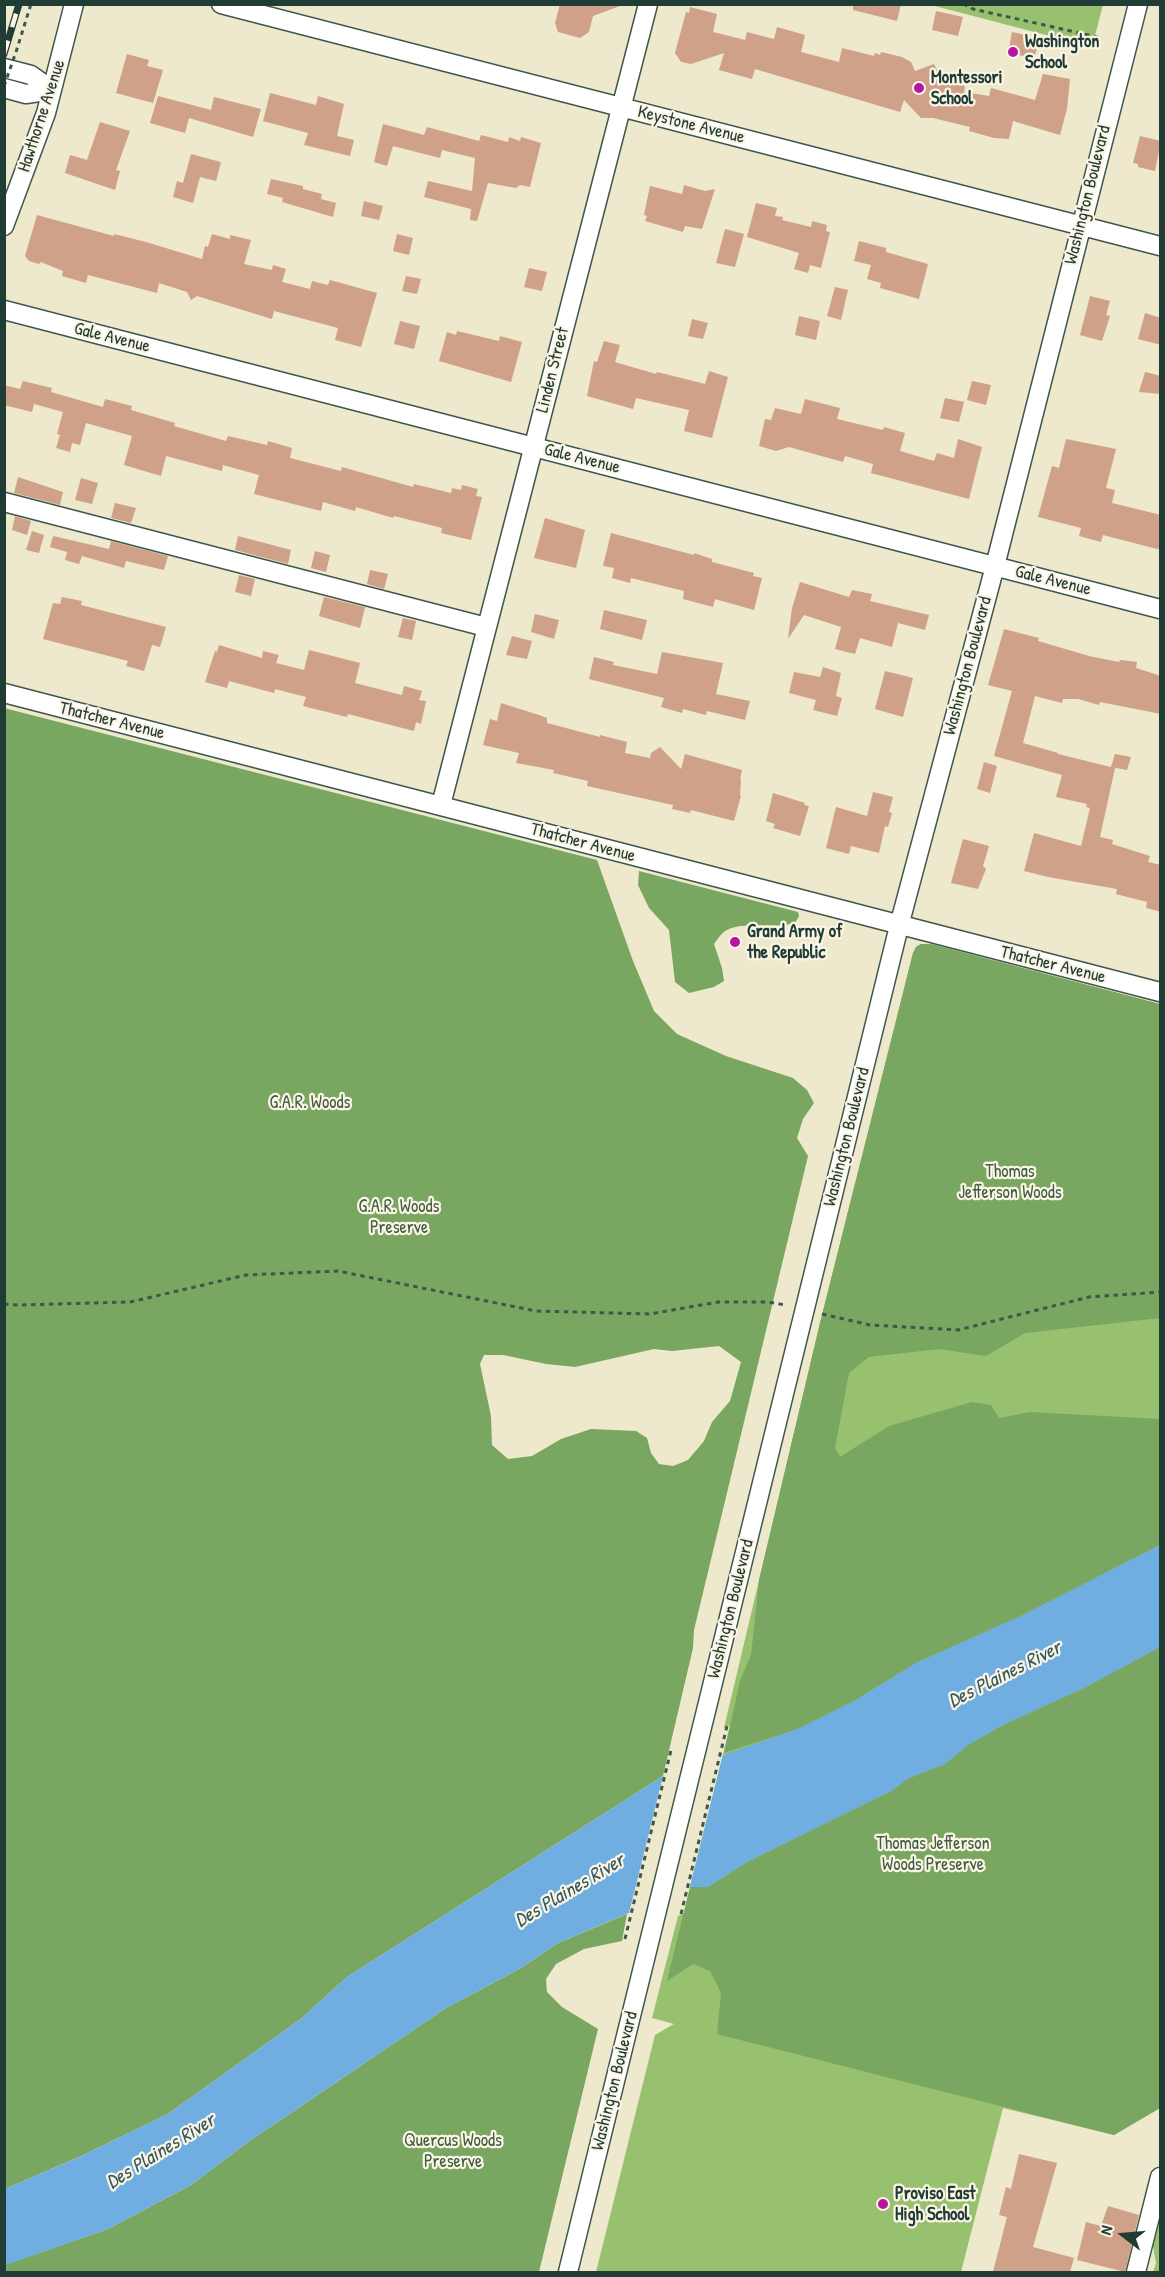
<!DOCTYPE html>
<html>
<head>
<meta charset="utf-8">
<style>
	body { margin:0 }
	#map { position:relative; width:1165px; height:2277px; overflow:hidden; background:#eee8cc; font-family:"Patrick Hand",sans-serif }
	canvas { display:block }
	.frame { position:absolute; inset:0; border:6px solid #1f3d34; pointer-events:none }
	.north { position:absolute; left:1093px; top:2205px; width:60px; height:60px; -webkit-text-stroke:4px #fcf5e5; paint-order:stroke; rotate:286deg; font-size:16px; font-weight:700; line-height:24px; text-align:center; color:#1f3d34 }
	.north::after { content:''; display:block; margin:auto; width:21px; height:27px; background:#1f3d34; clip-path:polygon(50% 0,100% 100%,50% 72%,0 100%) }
</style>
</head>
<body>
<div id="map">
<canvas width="1165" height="2277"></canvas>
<div class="frame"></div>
<div class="north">N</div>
</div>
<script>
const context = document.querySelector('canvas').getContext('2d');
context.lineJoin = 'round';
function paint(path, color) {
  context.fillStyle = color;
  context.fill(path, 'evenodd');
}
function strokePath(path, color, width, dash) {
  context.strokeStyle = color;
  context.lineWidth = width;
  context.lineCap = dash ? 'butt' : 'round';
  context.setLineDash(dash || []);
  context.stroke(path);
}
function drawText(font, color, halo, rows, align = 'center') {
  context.font = font + ' "Patrick Hand",sans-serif';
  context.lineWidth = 4.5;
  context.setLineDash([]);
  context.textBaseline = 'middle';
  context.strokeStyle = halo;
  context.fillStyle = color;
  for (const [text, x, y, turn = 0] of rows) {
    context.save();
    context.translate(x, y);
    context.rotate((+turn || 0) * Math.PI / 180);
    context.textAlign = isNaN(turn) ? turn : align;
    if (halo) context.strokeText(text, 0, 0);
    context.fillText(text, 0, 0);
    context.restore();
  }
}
paint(new Path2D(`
	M931 5H1103L1092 47Z
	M921 944H931L1160 1004V2108L1114 2135 1003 2108 961 2272H596L655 2035 674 2024 652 2018 678 1916 684 1913 730 1725 724 1728 820 1323 913 953 916 947Z
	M1160 2190V2272H1153L1156 2263 1152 2240Z`), '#97c16e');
paint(new Path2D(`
	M4 708 597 860 633 961 654 1011 677 1034 726 1056 793 1078 807 1090 814 1103 803 1119 797 1138 808 1156 694 1630 693 1648 663 1776 347 1977 302 2018 168 2114 79 2157 5 2189ZM719 1346 741 1362 730 1401 712 1422 704 1441 688 1460 673 1466 659 1464 651 1453 647 1438 636 1431 591 1429 561 1439 532 1456 508 1459 492 1445 491 1416 480 1364 484 1355H503L546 1364 575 1367 654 1349 672 1351Z
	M639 871 798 912 799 916 795 923C774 929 745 921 727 930 722 932 717 940 714 944L722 968 724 981 714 987 689 993 675 982 669 930 649 908 638 885Z
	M921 944H931L1160 1004V1318L1025 1333 986 1356 939 1349 869 1357 849 1373 835 1448 840 1457 889 1426 972 1402 991 1405 999 1418 1030 1412 1160 1419V1545L1025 1614 916 1663 854 1701 798 1729 724 1753 740 1681 751 1655 759 1580 820 1323 913 953 916 947Z
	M1160 1647V2108L1114 2135 717 2034 721 1993 710 1971 693 1964 667 1981 690 1887H708L747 1862 893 1790 907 1779 945 1764 968 1745 1003 1725 1086 1687Z
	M627 1914 622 1941 584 1949 556 1964 546 1979 547 1992 562 2007 598 2029 539 2272H5L4 2265 108 2229 191 2185 248 2142 446 2008 521 1968 558 1943Z`), '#79a761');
paint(new Path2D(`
	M1160 1545V1647L1086 1687 1003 1725 968 1745 945 1764 907 1779 893 1790 747 1862 708 1887H690L558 1943 521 1968 446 2008 248 2142 191 2185 108 2229 5 2265V2189L79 2157 168 2114 302 2018 347 1977 663 1776 798 1729 854 1701 916 1663 1025 1614Z`), '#70aee2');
paint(new Path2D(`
	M724 1750 689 1890 628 1917 663 1776Z`), '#eee8cc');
paint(new Path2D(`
	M560 4H619L620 6 593 16 589 32 580 38 558 32 555 23Z
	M853 4H901L897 21 853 10Z
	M690 7 717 14 713 32 745 40 747 32 774 39 777 27 805 35 801 52 839 62 842 48 874 56 875 53 880 55 881 52 902 57 911 62 915 71 934 64 939 74 956 78 955 83 965 86 964 92 989 96 991 88 1035 100 1043 74 1070 79 1067 109 1060 135 1013 121 1009 139 994 138 969 131 970 127 933 118H921L904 100 900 112 755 69 752 79 719 70 724 53 691 64 681 62 675 53 686 12 689 13Z
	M936 11 963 17 958 36 932 30Z
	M1012 32 1040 38 1034 58 1008 53Z
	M127 54 149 60 147 66 163 70 153 103 116 93Z
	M270 93 316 105 318 96 344 104 337 136 354 140 350 156 304 145 308 133 263 121Z
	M158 96 211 110 214 97 261 109 253 137 189 118 185 133 150 123Z
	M100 122 130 131 116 170 120 171 115 190 65 173 70 155 87 160Z
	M383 124 424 135 427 127 479 141 481 135 508 142 509 137 520 141 521 137 541 143 530 187 520 185 516 188 488 183 477 221 470 220 471 209 424 197 428 181 472 191 475 158 442 150 440 158 393 146 387 166 374 162Z
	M1140 136 1161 141 1155 171 1138 167V164L1133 163Z
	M191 154 221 162 216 181 200 177 193 203 173 197 177 181 183 183Z
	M271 179 303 186V189L322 194 321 199 336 203 333 217 282 202 283 198 267 194Z
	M684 185 705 191 715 189 702 229 685 226 683 232 645 221 647 216 644 215 650 186 682 194Z
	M364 201 383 206 379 220 361 216Z
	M756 203 777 208 775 216 783 217 782 220 811 227 812 221 827 225 826 231 830 232 821 268 810 265 808 273 794 269 799 253 747 237Z
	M37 215 114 236V234L146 242 202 259 205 246 208 247 212 234 230 239V235L251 240 244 264 272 270 273 265 286 269 282 282 310 289 312 281 328 285 330 280 377 293 361 347 335 340 338 328 274 311 272 319 197 296 191 300 187 292 159 283 157 293 88 275 86 283 62 276 63 271 41 262 39 264 29 261 25 256Z
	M725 229 744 234 735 267 716 263Z
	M397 234 413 238 409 255 393 251Z
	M859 241 886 248V252L928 264 919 299 880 288 881 283 867 279 871 265 854 261Z
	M529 268 547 272 542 291 524 287Z
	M406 276 421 279 417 294 402 291Z
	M835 287 848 290 841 320 827 316Z
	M1090 296 1110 301 1106 315 1110 316 1102 341 1080 335Z
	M1145 313 1161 318V345L1138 339Z
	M799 316 820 321 816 340 795 335Z
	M692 319 708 323 703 339 688 336Z
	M400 321 420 326 414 349 394 344Z
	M457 331 499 341 500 336 522 342 511 382 439 361 447 332 456 335Z
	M604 341 620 345 615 362 656 374 657 372 705 384 709 371 728 377 712 438 684 431 689 410 636 398 633 409 587 396 594 361 597 362Z
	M1145 372 1161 376V394L1139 392Z
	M23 381 52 388 51 392 103 407 105 399 132 406 131 410 175 423 174 426 226 441 228 436 267 445 268 441 292 448 290 458 341 471 342 467 413 487 414 484 451 493 452 488 461 490 462 485 478 489 476 496 482 497 471 540 441 533 442 528 394 516 393 518 356 507 355 511 323 502 321 511 254 494 259 475 223 465 222 471 166 456 161 476 124 465 132 436 86 423 80 445 72 443 70 452 56 448 60 435 57 434 63 412 34 404 32 412 4 405V385L20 389Z
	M972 381 991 385 986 405 967 400Z
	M945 398 964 402 959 422 940 418Z
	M805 399 840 408 837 419 883 430 884 427 905 433 900 451 934 461 937 453 954 458 958 439 982 447 969 499 871 473 873 464 845 456 843 462 789 447 776 451 759 446 765 419 771 420 775 408 801 414Z
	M1066 439 1116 449 1106 488 1115 490 1112 503 1161 515V550L1103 535 1101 542 1079 536 1081 528 1038 517 1052 466 1059 468Z
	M18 477 63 492 60 505 14 493Z
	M81 478 98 483 92 504 75 500Z
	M115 503 136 508 131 523 111 518Z
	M15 516 31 521 27 535 12 530Z
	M545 518 585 530 576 568 534 558Z
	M32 531 44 535 39 553 26 550Z
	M611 533 694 555V553L712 559V562L754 573 753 576 762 578 754 610 715 599 713 607 683 599 684 591 631 578 630 583 612 578 614 568 603 566Z
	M53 536 109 549 111 541 168 556 164 570 126 561 124 568 82 556 79 564 65 560 67 552 50 547Z
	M238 536 291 550 288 564 235 550Z
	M315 551 330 555 326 572 311 568Z
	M370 570 388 574 384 589 367 584Z
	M239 575 255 579 251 596 235 592Z
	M800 582 849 597 852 590 872 594 870 601 929 615 925 630 898 623 892 647 860 638 855 654 835 649 841 627 804 615 788 639 792 608Z
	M62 597 82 601 81 605 166 627 160 647 152 645 144 671 126 666 128 661 43 639 53 603 60 604Z
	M324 597 365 607 360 628 319 616Z
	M604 610 647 620 642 640 600 629Z
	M535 614 559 620 554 639 531 632Z
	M403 618 416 621 412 640 398 637Z
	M1004 629 1039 638 1038 641 1089 656 1119 662 1120 660 1137 662 1136 668 1161 676V714L1100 702 1099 705 1078 699H1063L1062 703 1035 696 1023 743 1058 753V754L1115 768 1100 837 1113 840 1112 844 1150 856 1148 862 1161 865V912L1146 908 1147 902 1116 894 1117 889 1048 877 1024 871 1034 833 1081 846 1090 808 1086 807 1087 804 1056 797 1062 775 994 756 1012 691 988 685Z
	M512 636 532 641 527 659 506 655Z
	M219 645 262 658 263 651 279 655 276 663 304 670 309 650 360 663 355 683 402 695 404 686 422 691 419 700 426 701 421 724 416 722 414 731 348 714 347 717 303 706 306 697 275 689 274 693 229 681 227 688 205 682 215 651 217 652Z
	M662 652 723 663 716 694 750 701 745 720 707 711 706 715 683 709 682 713 661 707 664 698 589 679 594 657 614 662 613 665 657 674Z
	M823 667 841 673 836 696 842 698 837 716 813 710 816 700 789 693 794 672 820 677Z
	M885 671 913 678 903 717 875 709Z
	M501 703 539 715 547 718V723L600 737V735L627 742 625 753 650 758 651 753 660 747 681 769 685 754 742 770 740 779H741L740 795 741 796 734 821 691 810 690 813 672 809 673 805 587 786 588 781 553 773 554 770 516 763 519 753 483 745 490 719 497 721Z
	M1115 754 1131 757 1127 770 1111 767Z
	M984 762 997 766 990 793 977 789Z
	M873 792 893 797 889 812 892 813 888 827 885 826 879 853 851 846 849 854 826 848 836 807 867 816Z
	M773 793 805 803 804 805 809 806 800 836 773 828 775 824 766 821Z
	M963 839 989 846 983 866 986 869 978 889 951 883Z
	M1019 2154 1057 2163 1033 2247 1074 2258 1070 2272H993L1007 2217 999 2215 1006 2187 1011 2189Z
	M1108 2206 1139 2215 1125 2272 1077 2260 1086 2222 1101 2226Z`), '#cea188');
const minor = new Path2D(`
	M221 4 1160 246
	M4 68 31 75 52 90
	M4 88 26 94 52 90
	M4 226 46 113 74 4
	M4 310 1160 609
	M4 502 486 627
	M4 693 1160 992
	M441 805 648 4
	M568 2272 899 926 995 566 1138 4
	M1136 2272 1160 2177`);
strokePath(minor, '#3e574b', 21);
strokePath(new Path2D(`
	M963 4 973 9 1102 38
	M16 52 31 4
	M4 1304 18 1305 130 1302 246 1275 338 1271 536 1311 650 1314 718 1302H768L785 1305
	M822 1314 870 1325 958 1330 1089 1297 1160 1292
	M681 1914 727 1726
	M625 1939 671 1750`), '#3e574b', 3, [4.5, 4.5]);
strokePath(minor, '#fff', 18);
const rail = new Path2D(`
	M4 54 19 4`);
strokePath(rail, '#1f3d34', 7);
strokePath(rail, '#fcf5e5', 4.5, [14]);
strokePath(new Path2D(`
	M4 86 16 52`), '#3e574b', 3, [4.5, 4.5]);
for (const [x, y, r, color] of [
	[1013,52,6,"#b5179e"],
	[919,88,6,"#b5179e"],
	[735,942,6,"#b5179e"],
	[883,2204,6,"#b5179e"]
]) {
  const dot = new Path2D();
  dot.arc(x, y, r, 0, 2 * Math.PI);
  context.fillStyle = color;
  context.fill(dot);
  strokePath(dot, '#fcf5e5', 2);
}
drawText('bold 18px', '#1f3d34', '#fcf5e5', [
	["Washington",1025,42],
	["School",1025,63],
	["Montessori",931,78],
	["School",931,99],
	["Grand Army of",747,932],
	["the Republic",747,953],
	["Proviso East",895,2194],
	["High School",895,2215]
], 'left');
drawText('18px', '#1f3d34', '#fcf5e5', [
	["Hawthorne Avenue",42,116,-72],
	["Keystone Avenue",691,125,14],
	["Washington Boulevard",1088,195,-76],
	["Gale Avenue",112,338,14],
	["Linden Street",553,370,-76],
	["Gale Avenue",582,459,14],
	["Gale Avenue",1053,581,14],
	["Washington Boulevard",968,666,-75],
	["Thatcher Avenue",112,721,14],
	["Thatcher Avenue",583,843,15],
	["Thatcher Avenue",1053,965,14],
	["Washington Boulevard",847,1137,-76],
	["Washington Boulevard",731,1609,-76],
	["Washington Boulevard",615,2081,-76]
]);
drawText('18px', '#3d5e42', '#fcf5e5', [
	["G.A.R. Woods",310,1103],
	["Thomas",1010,1172],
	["Jefferson Woods",1010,1193],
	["G.A.R. Woods",399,1207],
	["Preserve",399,1228],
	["Thomas Jefferson",933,1844],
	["Woods Preserve",933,1865],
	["Quercus Woods",453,2141],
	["Preserve",453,2162]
]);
drawText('italic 20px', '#335960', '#fcf5e5', [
	["Des Plaines River",1005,1675,-27],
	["Des Plaines River",570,1891,-31],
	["Des Plaines River",161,2152,-32]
]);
</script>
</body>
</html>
